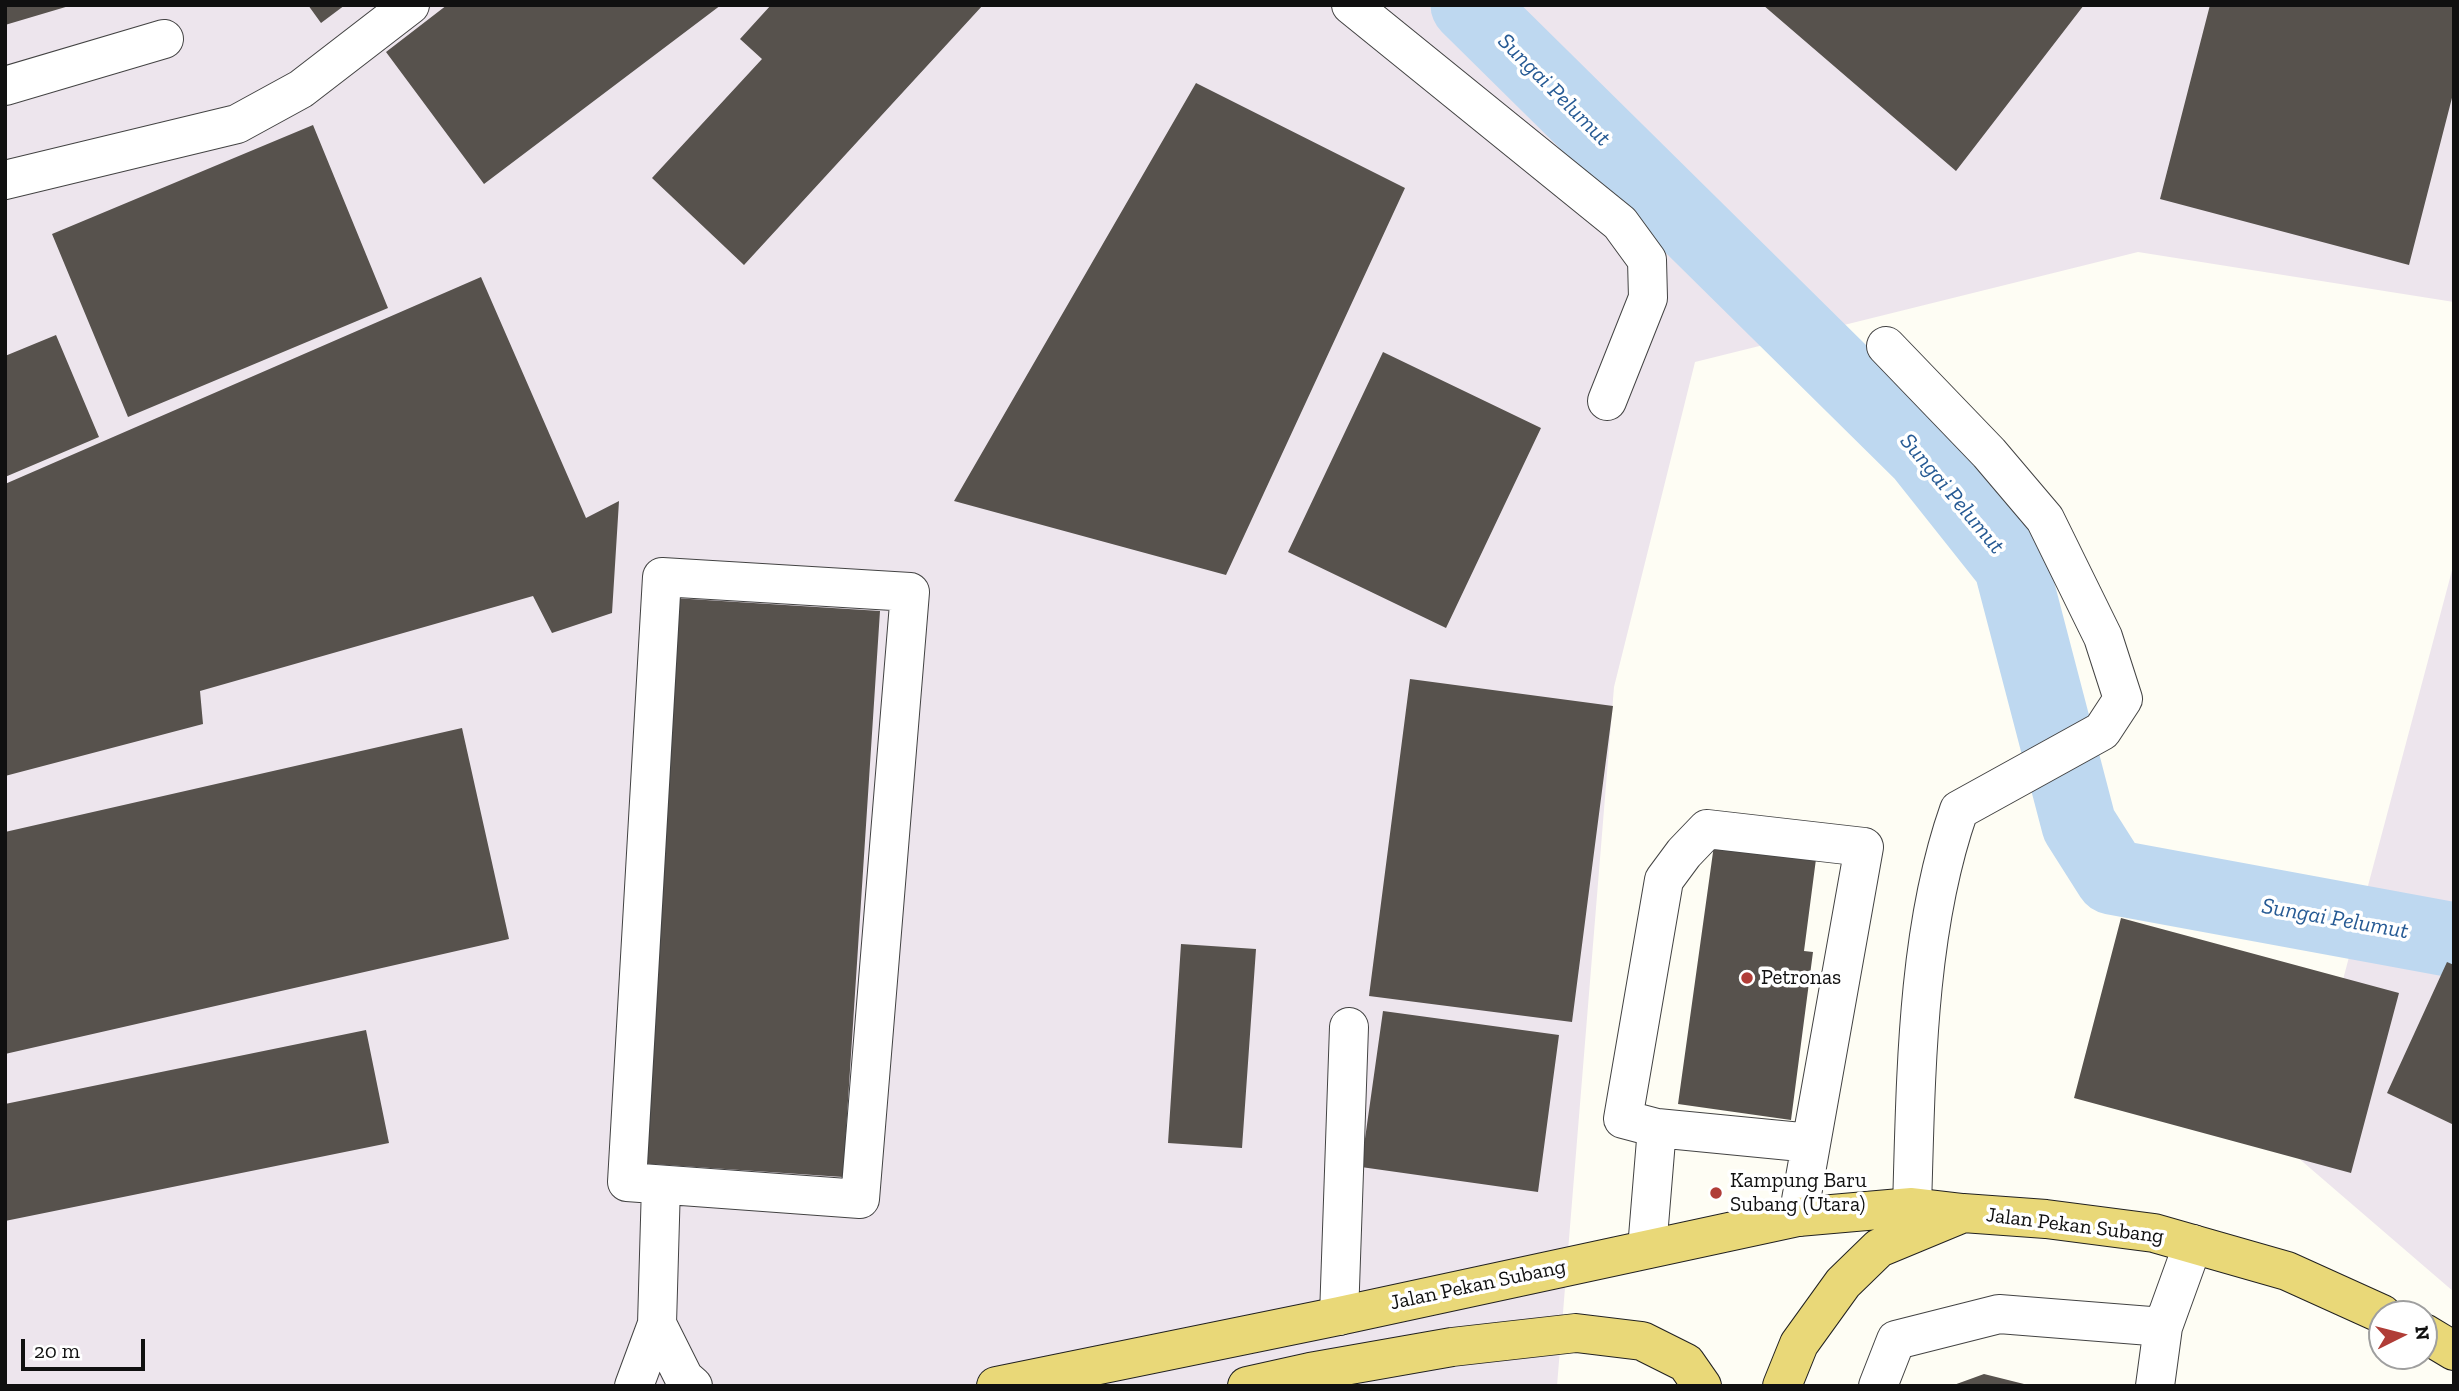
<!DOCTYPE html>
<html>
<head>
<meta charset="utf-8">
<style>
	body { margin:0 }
	#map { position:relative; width:2459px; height:1391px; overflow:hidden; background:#fefdf4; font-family:"Zilla Slab",serif }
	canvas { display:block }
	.frame { position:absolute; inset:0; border:7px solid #101010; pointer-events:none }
	.north { position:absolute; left:2368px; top:1300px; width:70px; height:70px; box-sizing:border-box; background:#fff; border:2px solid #9f9f9f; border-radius:50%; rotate:84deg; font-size:19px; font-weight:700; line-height:28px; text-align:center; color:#101010 }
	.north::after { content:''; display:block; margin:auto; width:24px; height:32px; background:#b03d37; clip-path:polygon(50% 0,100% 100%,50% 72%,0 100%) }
	.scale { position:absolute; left:21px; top:1339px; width:124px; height:32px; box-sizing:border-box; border:4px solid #101010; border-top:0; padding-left:9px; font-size:21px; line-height:24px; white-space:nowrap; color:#101010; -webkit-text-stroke:5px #fff; paint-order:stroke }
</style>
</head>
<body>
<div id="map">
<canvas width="2459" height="1391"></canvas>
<div class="frame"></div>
<div class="north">N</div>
<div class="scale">20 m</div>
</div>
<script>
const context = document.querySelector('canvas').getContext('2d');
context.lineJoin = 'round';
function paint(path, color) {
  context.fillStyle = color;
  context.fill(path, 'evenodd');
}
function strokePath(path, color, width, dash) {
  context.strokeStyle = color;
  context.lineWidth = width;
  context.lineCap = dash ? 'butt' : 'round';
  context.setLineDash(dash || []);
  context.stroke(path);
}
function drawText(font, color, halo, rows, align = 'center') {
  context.font = font + ' "Zilla Slab",serif';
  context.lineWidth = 7;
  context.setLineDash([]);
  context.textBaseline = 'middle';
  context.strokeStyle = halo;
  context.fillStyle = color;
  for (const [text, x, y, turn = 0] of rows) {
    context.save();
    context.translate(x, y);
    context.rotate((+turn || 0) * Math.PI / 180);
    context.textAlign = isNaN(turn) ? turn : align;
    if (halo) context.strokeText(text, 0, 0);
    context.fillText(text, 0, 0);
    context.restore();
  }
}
paint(new Path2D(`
	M5 5H2454V302L2138 252 1695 362 1614 687 1557 1386H5Z
	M2454 563V1292L2296 1156Z`), '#ede5ed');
strokePath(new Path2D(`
	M1468 5 1922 453 2011 565 2079 825 2112 877 2454 940`), '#bed8f0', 75);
paint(new Path2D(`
	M5 5H69V6L5 25Z
	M308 5H345L321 23Z
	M447 5H721L484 184 386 52Z
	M771 5H983L744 265 652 178 762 59 740 39Z
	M1763 5H2084L1956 171Z
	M2210 5H2454V90L2409 265 2160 199Z
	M1196 83 1405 188 1226 575 954 501Z
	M313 125 388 308 128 417 52 234Z
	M481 277 586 518 619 501 612 613 552 633 533 596 200 691 203 724 5 776V484Z
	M56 335 99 437 5 477V356Z
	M1383 352 1541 428 1446 628 1288 552Z
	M674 598 880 611 843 1177 637 1163Z
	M1410 679 1613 706 1572 1022 1369 996Z
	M462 728 509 939 5 1054V832Z
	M1714 845 1816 859 1804 951 1813 952 1791 1120 1678 1104Z
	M2121 918 2399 993 2351 1173 2074 1098Z
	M1181 944 1256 949 1242 1148 1168 1143Z
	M2447 962 2454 965V1125L2387 1093Z
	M1383 1011 1559 1035 1538 1192 1361 1167Z
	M366 1030 389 1143 5 1221V1104Z
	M1984 1374 2028 1385V1386H1951Z`), '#57524d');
const minor = new Path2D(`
	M1351 5 1620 223 1647 260 1648 298 1607 401
	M5 86 164 39
	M5 180 237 124 301 89 410 5
	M1886 346 1989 453 2045 519 2103 637 2123 699 2102 731 1959 810C1916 932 1916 1079 1912 1207
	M662 577 910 592 860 1199 627 1182Z
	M1798 1217 1864 847 1707 829 1684 853 1664 880 1623 1119 1657 1128 1811 1143
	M1647 1249 1657 1128
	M1339 1316 1349 1027
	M657 1324 684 1378 693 1386
	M634 1386 657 1324 661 1185
	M1878 1386 1896 1340 1999 1314 2163 1327
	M2155 1386 2163 1327 2193 1244`);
const major = new Path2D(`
	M2424 1333 2454 1351
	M996 1386 1339 1316 1798 1217 1912 1207 1963 1213 2046 1219 2154 1233 2287 1271 2382 1314
	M1247 1386 1310 1372 1452 1347 1576 1333 1642 1341 1686 1363 1702 1386
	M1782 1386 1799 1344 1843 1283 1879 1248 1961 1214`);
strokePath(minor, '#434343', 40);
strokePath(major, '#212121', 40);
strokePath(minor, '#fff', 38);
strokePath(major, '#e9d878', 38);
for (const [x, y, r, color] of [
	[1747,978,7,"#b03d37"],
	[1716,1193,7,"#b03d37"]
]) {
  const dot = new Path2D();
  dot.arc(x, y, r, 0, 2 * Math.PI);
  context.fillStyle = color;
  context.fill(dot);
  strokePath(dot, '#fff', 2.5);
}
drawText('21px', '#101010', '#fff', [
	["Petronas",1761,978],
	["Kampung Baru",1730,1181],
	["Subang (Utara)",1730,1205]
], 'left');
drawText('21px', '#101010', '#fff', [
	["Jalan Pekan Subang",2075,1226,7],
	["Jalan Pekan Subang",1478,1285,-12]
]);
drawText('italic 23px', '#265a94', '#fff', [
	["Sungai Pelumut",1554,90,45],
	["Sungai Pelumut",1952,494,50],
	["Sungai Pelumut",2335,919,10]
]);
</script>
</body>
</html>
